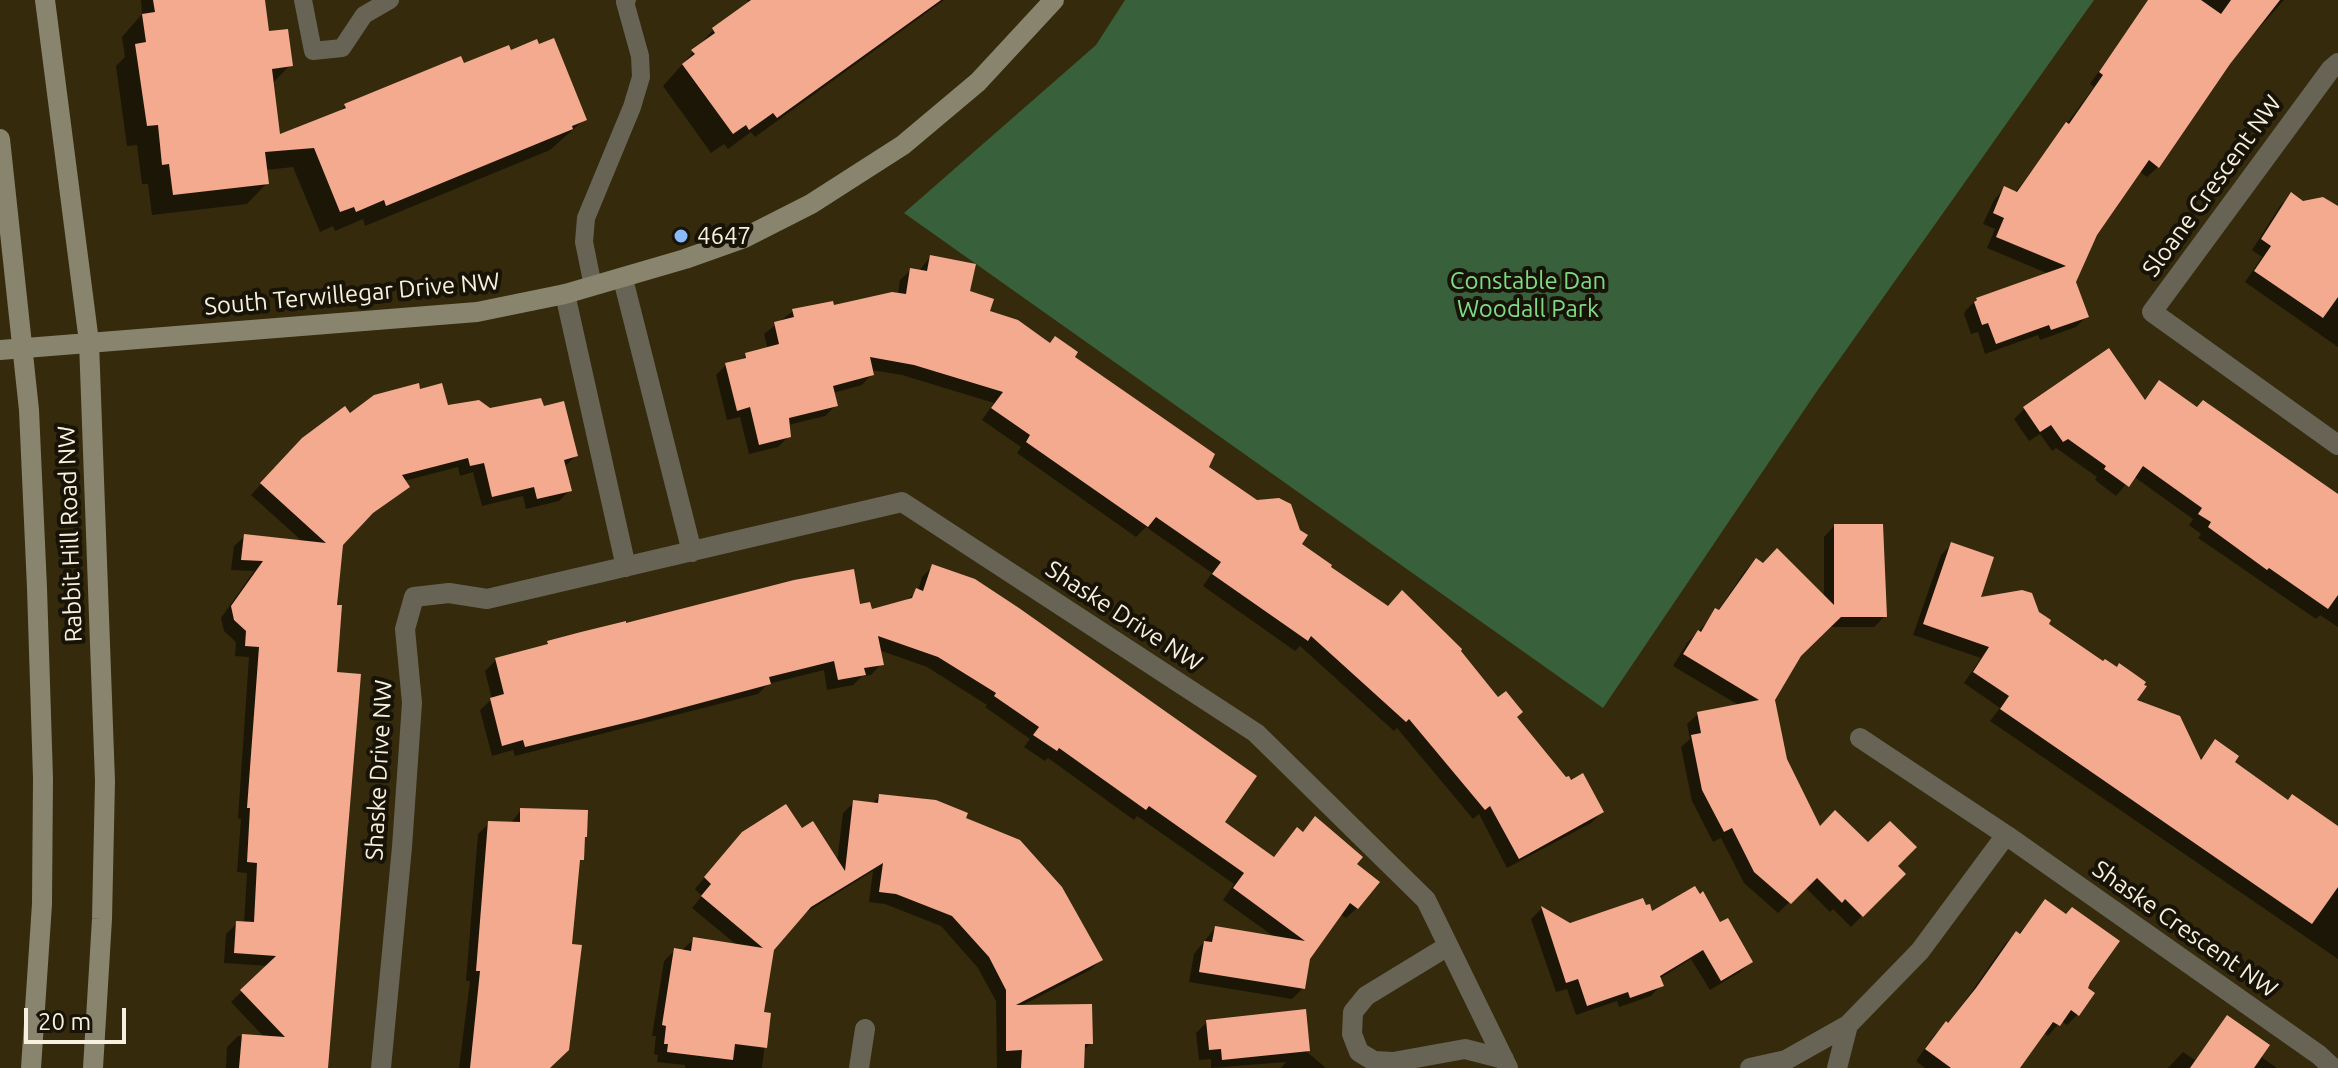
<!DOCTYPE html>
<html>
<head>
<meta charset="utf-8">
<style>
	body { margin:0 }
	#map { position:relative; width:2338px; height:1068px; overflow:hidden; background:#352a0c; font-family:Ubuntu,sans-serif }
	canvas { display:block }
	.scale { position:absolute; left:24px; top:1008px; width:102px; height:36px; box-sizing:border-box; border:4px solid #f7f0df; border-top:0; padding-left:10px; font-size:24px; line-height:28px; white-space:nowrap; color:#f7f0df; -webkit-text-stroke:6px #181307; paint-order:stroke }
</style>
</head>
<body>
<div id="map">
<canvas width="2338" height="1068"></canvas>
<div class="scale">20 m</div>
</div>
<script>
const context = document.querySelector('canvas').getContext('2d');
context.lineJoin = 'round';
function paint(path, color) {
  context.fillStyle = color;
  context.fill(path, 'evenodd');
}
function strokePath(path, color, width, dash) {
  context.strokeStyle = color;
  context.lineWidth = width;
  context.lineCap = dash ? 'butt' : 'round';
  context.setLineDash(dash || []);
  context.stroke(path);
}
function drawText(font, color, halo, rows, align = 'center') {
  context.font = font + ' Ubuntu,sans-serif';
  context.lineWidth = 8;
  context.setLineDash([]);
  context.textBaseline = 'middle';
  context.strokeStyle = halo;
  context.fillStyle = color;
  for (const [text, x, y, turn = 0] of rows) {
    context.save();
    context.translate(x, y);
    context.rotate((+turn || 0) * Math.PI / 180);
    context.textAlign = isNaN(turn) ? turn : align;
    if (halo) context.strokeText(text, 0, 0);
    context.fillText(text, 0, 0);
    context.restore();
  }
}
paint(new Path2D(`
	M1125 0H2094L1817 391 1603 708 904 213 1096 45Z`), '#38603b');
paint(new Path2D(`
	M141 0H263L267 34 290 65 272 84 279 137 338 113 345 106 463 66 585 119 550 150 365 226 363 219 335 231 333 226 320 232 293 167 266 170 267 183 247 204 152 215 148 184H142L137 145 127 146 116 66 125 57 122 37 142 14Z
	M747 0H944L755 137 751 132 728 149 724 144 711 153 663 86 713 30 750 4Z
	M2149 0H2284L2228 63 2158 167 2147 177 2139 171 2095 234 2074 282 2087 316 2076 327 2040 340 2038 335 1985 354 1978 332 1971 334 1964 314 1966 310 1977 299 2049 274 1987 248 1995 229 1983 224 1994 200 2004 189 2015 193 2094 87 2090 84Z
	M2291 195 2303 203 2338 211V347L2245 282 2262 257 2252 250 2280 206Z
	M930 257 988 312 1072 357 1299 544 1387 608 1458 651 1566 780 1602 812 1591 823 1507 868 1479 814 1473 819 1397 728 1394 731 1300 646 1295 651 1203 586 1212 573 1146 527 1136 537 1017 453 1021 447 982 420 994 403 902 375 871 370 872 374 862 385 833 393 836 405 825 416 788 425 789 436 778 447 749 454 740 417 727 420 716 375 726 365 740 361 746 355 768 350 764 334 793 311 832 307 898 295 900 280 911 270 919 271Z
	M2159 383 2338 497V627L2320 615 2316 619 2198 538 2201 534 2189 525 2193 519 2133 476 2116 496 2095 480 2097 477 2056 448 2052 451 2040 434 2029 441 2014 419 2024 409 2143 401Z
	M419 391 447 408 576 456 564 467 570 490 559 501 526 509 523 496 482 506 473 472 460 476 458 467 404 481 408 486 363 521 342 544 335 606 327 1068H226L227 1047 238 1036 265 1038 231 1002 268 966 224 963 226 934 237 923 244 924 247 873 237 872 241 819 238 818 249 657 235 656 236 642 224 631 221 618 254 571 231 570 234 546 245 536 303 542 251 495 291 451 349 416Z
	M1834 526 1885 616 1874 627H1828L1799 655 1773 700 1785 760 1820 829 1868 845 1903 874 1851 927 1833 909 1830 912 1805 887 1778 913 1744 883 1721 838 1713 842 1692 801 1681 747 1690 739 1687 724 1698 714 1740 706 1673 666 1687 643 1717 612 1745 571 1756 560 1824 598V537Z
	M1952 544 1978 600 2038 613 2046 624 2199 761 2215 741 2232 762 2287 802 2338 827V959L1990 721 2000 708 1964 683 1981 658 1913 635 1941 555Z
	M933 566 1222 823 1272 859 1297 830 1301 834 1315 819 1355 864 1357 908 1346 918 1340 914 1308 958 1303 988 1292 999 1189 982 1194 954 1215 928 1276 938 1223 900 1234 884 1137 816 1134 820 1048 758 1045 761 1024 747 1030 739 985 707 987 705 927 667 879 650 881 664 871 675 862 676 853 685 827 690 824 670 768 684 758 694 515 756 513 750 492 756 480 710 492 699 485 671 496 660 543 648 548 643 859 607 870 612 905 601 918 591 922 577Z
	M880 796 963 819 1101 960 1090 970 1019 1007 1091 1043 1083 1051 1082 1068H997L996 1001 978 968 941 926 885 904 869 902 873 871 802 915 772 949 762 1014 768 1015 762 1068H685V1065L657 1062 658 1055 654 1054 656 1036H652L664 961 675 950 681 951 693 940 738 946 692 908 702 896 695 889 732 845 801 831 837 862 843 813 854 802 871 804Z
	M521 810 583 838 582 859 578 863 548 1068H459L470 981H466L478 834 489 823 510 824Z
	M2045 902 2088 982 2078 1014 2067 1025 2061 1021 2048 1036 2043 1032 2018 1068H1925L1916 1061 1935 1034 1947 1024 1965 1001 2005 944 2016 933 2018 935Z
	M1541 909 1569 925 1651 914 1720 924 1751 962 1740 972 1710 990 1691 959 1659 979 1661 985 1651 996 1619 1007 1617 1001 1576 1015 1567 989 1556 992 1531 919Z
	M1304 1012 1307 1052 1326 1068H1281L1286 1062 1211 1068V1059L1199 1060 1196 1033 1207 1022Z
	M2228 1018 2264 1059 2277 1068H2168L2183 1052 2195 1060Z`), '#0007');
paint(new Path2D(`
	M153 0H265L269 31 288 29 293 66 272 69 280 134 346 108 344 104 461 56 464 63 509 45 511 50 537 39 539 44 554 38 587 120 572 126 573 129 386 206 384 200 356 212 354 207 340 212 314 148 265 152 269 184 173 195 169 164 162 165 158 125 147 126 135 44 146 42 142 14 155 12Z
	M751 0H941L777 118 773 113 749 130 746 125 733 134 682 64 695 54 691 50 715 33 712 28Z
	M2148 0H2201L2221 14 2231 0H2280L2230 64 2159 168 2149 160 2097 235 2076 282 2089 317 2051 330 2049 325 1996 344 1988 323 1982 325 1974 302 1977 300 1976 298 2066 266 1996 237 2004 218 1993 213 2004 186 2017 192 2066 122 2069 124 2103 75 2099 72Z
	M2291 192 2303 201 2323 197 2338 206V297L2323 318 2254 271 2271 246 2261 239Z
	M930 255 976 264 970 291 994 299 990 311 1018 320 1050 343 1055 336 1078 352 1075 357 1215 454 1209 467 1257 500 1279 498 1291 504 1300 530 1308 535 1302 544 1332 565 1331 567 1388 606 1402 590 1462 649 1461 651 1498 697 1506 691 1523 712 1517 717 1566 777 1569 776 1571 780 1583 773 1604 812 1519 859 1490 806 1485 810 1409 719 1406 722 1311 636 1308 641 1212 574 1221 562 1156 517 1148 527 1026 442 1030 435 991 408 1003 392 914 365 870 357 874 375 833 386 838 406 789 418 791 437 759 445 750 407 737 411 725 363 746 358 745 353 779 344 774 322 794 317 792 309 833 301 834 305 892 292 906 294 910 268 927 271Z
	M2109 348 2145 400 2159 380 2197 407 2203 400 2338 494V595L2328 609 2269 568 2267 570 2208 527 2211 522 2198 514 2202 508 2143 466 2129 487 2104 469 2106 466 2068 439 2063 442 2051 425 2040 432 2023 407Z
	M419 383 420 389 442 383 448 405 479 400 490 408 541 398 544 406 564 401 578 456 564 460 572 491 537 499 534 487 492 497 484 463 470 466 468 458 402 475 410 487 373 513 343 545 337 605H342L337 672 361 674 328 1068H239L242 1034 285 1037 240 990 276 956 234 953 236 921 254 922 257 863 247 862 250 808H247L259 647 245 646 246 631 234 620 231 606 263 561 241 560 244 534 326 543 260 483 302 438 345 406 350 413 374 395Z
	M1834 524H1883L1887 617H1841L1801 656 1775 700 1787 759 1820 826 1835 810 1868 842 1890 821 1917 847 1898 866 1906 874 1863 917 1845 899 1842 903 1817 878 1791 904 1754 872 1732 828 1724 832 1702 790 1691 735 1701 733 1697 712 1759 700 1683 654 1698 630 1701 632 1715 608 1719 610 1756 558 1763 563 1777 548 1834 605Z
	M1951 542 1994 557 1981 597 2022 590 2032 593 2039 612 2051 620 2049 624 2103 661 2105 659 2117 667 2119 663 2146 682 2144 685 2147 686 2137 700 2180 716 2201 760 2215 739 2239 756 2235 762 2288 800 2292 794 2338 826V887L2312 924 2000 709 2009 696 1973 672 1989 647 1923 624Z
	M932 564 975 579 1019 608 1257 776 1225 822 1274 857 1297 827 1303 832 1315 816 1363 857 1357 864 1380 882 1358 909 1350 903 1310 959 1305 989 1199 972 1204 941 1212 942 1215 926 1305 941 1233 888 1244 873 1149 806 1146 810 1059 748 1057 751 1033 735 1039 727 994 696 996 693 938 657 878 636 884 665 864 668 866 675 838 680 834 661 769 677 771 684 641 719 525 747 523 740 502 746 490 698 504 694 495 658 548 644 547 641 581 632 626 621V623L794 580 854 569 860 604 870 602 872 609 912 598 916 588 923 591Z
	M879 794 936 800 968 813 966 818 1020 840 1062 887 1103 960 1016 1005 1092 1004 1093 1044H1085L1084 1068H1021L1022 1050 1006 1051V990L989 957 952 916 896 894 879 892 883 863 811 907 774 950 764 1012 771 1013 767 1048 735 1044 733 1060 667 1052 668 1044H664L666 1026 662 1025 674 948 691 951 693 937 763 948 701 896 711 884 704 877 742 832 786 804 802 828 813 821 845 871 853 800 878 803Z
	M520 808 588 810 587 837H585L584 860H580L572 944 582 945 569 1050 550 1068H470L480 971H476L488 821 520 822Z
	M1695 886 1700 894 1703 891 1720 922 1728 918 1753 962 1721 981 1703 950 1660 976 1664 986 1630 998 1628 992 1587 1006 1578 979 1566 983 1541 906 1570 923 1643 898 1646 905 1650 904 1652 911Z
	M2045 899 2066 914 2072 907 2120 941 2090 983 2088 988 2095 993 2079 1016 2071 1010 2060 1026 2053 1022 2020 1068H1951L1925 1049 1946 1021 1948 1023 1976 988 2016 931 2020 934Z
	M1306 1009 1310 1051 1222 1060 1221 1049 1209 1050 1206 1020Z
	M2227 1015 2270 1045 2254 1068H2190Z`), '#f4aa8e');
strokePath(new Path2D(`
	M303 0 313 51 342 48 364 15 390 0
	M593 286 584 242 586 218 632 107 641 77 640 56 625 2 627 0`), '#676456', 18);
strokePath(new Path2D(`
	M2338 63 2331 69 2152 312 2338 445
	M623 279 692 552
	M565 294 626 567
	M1860 738 2006 835 2319 1055 2333 1068
	M1448 946 1366 996 1353 1012 1352 1034 1359 1052 1374 1061 1393 1062 1465 1049 1504 1059
	M381 1068 402 847 412 703 405 629 414 597 449 593 487 599 902 502 1256 733 1426 900 1508 1068
	M859 1068 865 1029
	M1750 1068 1786 1060 1848 1025 1920 951 2006 835
	M1837 1068 1848 1025`), '#676456', 20);
strokePath(new Path2D(`
	M45 0 89 342 105 781 102 919 93 1068
	M0 139 29 410 37 588 43 778 42 904 31 1068
	M0 350 477 312 565 294 685 259 744 238 811 204 903 145 978 82 1054 0`), '#89846e', 20);
for (const [x, y, r, color] of [
	[681,236,8,"#89bafc"]
]) {
  const dot = new Path2D();
  dot.arc(x, y, r, 0, 2 * Math.PI);
  context.fillStyle = color;
  context.fill(dot);
  strokePath(dot, '#181307', 3);
}
drawText('24px', '#f7f0df', '#181307', [
	["Sloane Crescent NW",2212,186,-54],
	["South Terwillegar Drive NW",352,294,-5],
	["Rabbit Hill Road NW",70,534,-92],
	["Shaske Drive NW",1124,616,33],
	["Shaske Drive NW",379,770,-87],
	["Shaske Crescent NW",2185,929,35]
]);
drawText('24px', '#f7f0df', '#181307', [
	["4647",697,236]
], 'left');
drawText('24px', '#7ddc85', '#181307', [
	["Constable Dan",1528,281],
	["Woodall Park",1528,309]
]);
</script>
</body>
</html>
